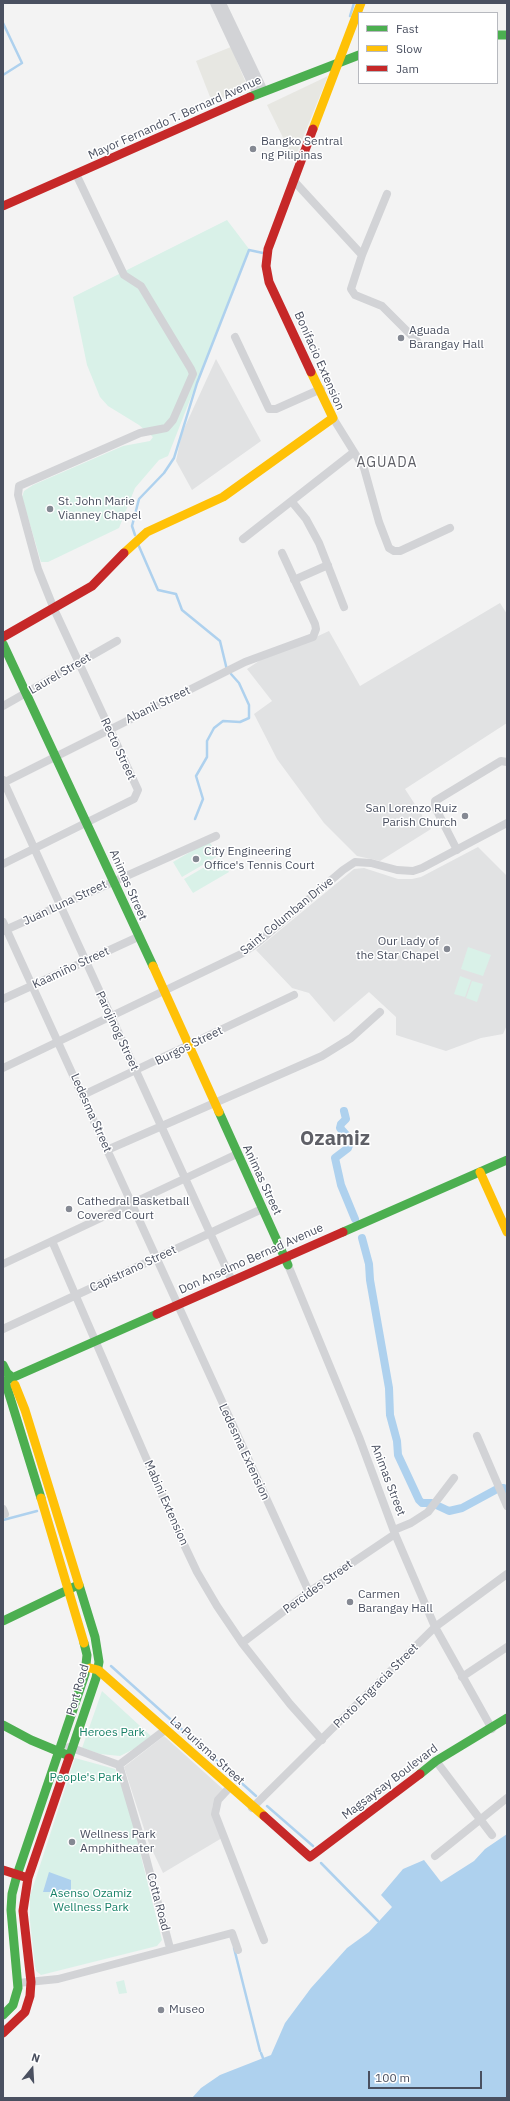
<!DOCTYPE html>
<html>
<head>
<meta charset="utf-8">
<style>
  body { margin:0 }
  #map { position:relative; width:510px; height:2101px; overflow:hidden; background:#f3f3f3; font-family:"IBM Plex Sans",sans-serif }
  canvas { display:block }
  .frame { position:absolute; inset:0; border:4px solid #4a5060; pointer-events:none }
  .legend { position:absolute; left:358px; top:12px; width:140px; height:72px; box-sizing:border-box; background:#fff; border:1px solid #b7b9bf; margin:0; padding:5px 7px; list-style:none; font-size:12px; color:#4a5060 }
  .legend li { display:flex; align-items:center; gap:8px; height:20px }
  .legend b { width:20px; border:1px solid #b7b9bf }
  .north { position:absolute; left:12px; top:2049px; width:40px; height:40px; -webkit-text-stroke:3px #fff; paint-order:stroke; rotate:18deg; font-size:11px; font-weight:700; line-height:16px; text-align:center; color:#4a5060 }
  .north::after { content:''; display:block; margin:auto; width:14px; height:18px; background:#4a5060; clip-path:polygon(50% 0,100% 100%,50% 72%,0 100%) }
  .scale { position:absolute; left:368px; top:2071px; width:114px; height:18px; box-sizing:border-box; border:2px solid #4a5060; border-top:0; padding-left:5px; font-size:12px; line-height:14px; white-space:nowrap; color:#4a5060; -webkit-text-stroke:3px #fff; paint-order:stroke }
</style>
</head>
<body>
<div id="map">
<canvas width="510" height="2101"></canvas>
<div class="frame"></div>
<ul class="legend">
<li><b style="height:5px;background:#4caf50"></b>Fast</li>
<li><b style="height:5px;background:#ffc107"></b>Slow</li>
<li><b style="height:5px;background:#c62828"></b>Jam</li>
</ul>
<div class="north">N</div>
<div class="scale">100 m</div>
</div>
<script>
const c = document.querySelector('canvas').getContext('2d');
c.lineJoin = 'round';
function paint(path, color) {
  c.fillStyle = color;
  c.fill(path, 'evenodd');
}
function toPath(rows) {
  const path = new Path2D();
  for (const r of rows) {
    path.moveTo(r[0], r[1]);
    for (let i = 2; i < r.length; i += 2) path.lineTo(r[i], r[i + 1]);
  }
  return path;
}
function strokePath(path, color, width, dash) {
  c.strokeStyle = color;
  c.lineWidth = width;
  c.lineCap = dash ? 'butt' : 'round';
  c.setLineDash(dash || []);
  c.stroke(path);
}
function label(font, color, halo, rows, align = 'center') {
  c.font = font + ' "IBM Plex Sans",sans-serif';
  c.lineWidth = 3;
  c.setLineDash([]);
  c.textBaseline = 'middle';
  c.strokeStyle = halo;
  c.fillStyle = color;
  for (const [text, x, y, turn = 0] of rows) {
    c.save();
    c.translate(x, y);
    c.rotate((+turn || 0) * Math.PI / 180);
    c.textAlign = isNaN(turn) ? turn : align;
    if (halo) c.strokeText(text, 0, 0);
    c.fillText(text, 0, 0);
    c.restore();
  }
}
paint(toPath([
  [231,47,248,88,212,102,196,61],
  [328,76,294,160,267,105]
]), '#e7e7e2');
paint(toPath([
  [216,359,261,441,192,490,176,461,182,433],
  [500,603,507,614,507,723,405,789,431,829,380,861,357,856,324,823,277,759,254,714,272,701,247,669,271,653,303,643,329,631,360,686],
  [478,847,507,876,507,1025,503,1034,481,1038,446,1051,396,1035,396,1017,369,992,334,1022,309,993,292,988,256,950,354,869,364,868,398,879,412,879,421,877],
  [164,1736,224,1790,213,1805,212,1812,222,1838,163,1873,148,1841,124,1767]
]), '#e1e2e3');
paint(toPath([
  [227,220,249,249,168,456,159,460,135,488,119,528,48,562,41,562,22,497,24,491,33,485,123,446,150,441,153,437,139,425,108,406,100,397,87,365,73,297],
  [209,841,218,856,182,877,173,862],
  [220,858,229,872,193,893,184,879],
  [468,947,491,955,483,976,461,969],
  [460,976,471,980,465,997,454,994],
  [472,981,483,984,477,1002,466,998],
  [102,1691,151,1736,134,1749,120,1756,100,1754,82,1748],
  [75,1758,115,1769,127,1801,162,1940,157,1946,41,1975,36,1971,35,1966,30,1921,30,1896],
  [124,1980,127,1993,119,1994,116,1982]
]), '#d9f1e8');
paint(toPath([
  [507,1834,507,2098,192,2098,201,2088,220,2075,271,2055,285,2023,311,1988,347,1948,369,1932,392,1907,381,1895,403,1869,424,1860,441,1882,474,1861,485,1849],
  [49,1872,71,1880,71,1892,43,1892]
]), '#aed1ee');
strokePath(toPath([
  [350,16,354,3],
  [3,23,22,63,3,75],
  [135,535,132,526,139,499,164,473,174,458,197,383,249,250,263,253],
  [138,544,158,590,176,594,182,610,220,641,227,670],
  [195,819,203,799,196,776,207,757,207,741,214,728,223,721,240,722,249,718,249,705,239,683,231,674],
  [3,1520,37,1511],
  [111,1666,256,1796],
  [267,1806,313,1846],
  [321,1863,378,1921],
  [234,1948,260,2051],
  [261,2053,263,2058]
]), '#aed1ee', 2.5);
strokePath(toPath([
  [344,1111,346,1119,341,1124,340,1128,349,1138,350,1143,348,1148,335,1158,341,1185,355,1219],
  [362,1238,369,1264,370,1280,389,1388,390,1415,397,1441,398,1455,419,1500,422,1503,432,1503,449,1511,462,1508,499,1488,504,1488,507,1492]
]), '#aed1ee', 8);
strokePath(toPath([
  [214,3,257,95],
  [222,3,264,91],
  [293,180,362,255],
  [387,194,362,255,351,289,355,295,382,306,417,341],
  [235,337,269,409,276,409,321,389],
  [333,418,364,468,379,522,389,548,394,551,400,551,450,528],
  [292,502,306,519,319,543,344,607],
  [243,539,354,452],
  [294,580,328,565],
  [3,706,117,641],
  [3,780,232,1281],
  [3,783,245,662,313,637,316,629,315,624,282,553],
  [457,850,435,807,435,801,501,761,507,762],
  [3,864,134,799,138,790,54,609,38,569,18,495,19,486,140,433,166,428,173,420,193,374,191,369,141,286,124,275,76,174],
  [3,922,309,1592],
  [3,931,216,836],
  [3,999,138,937],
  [3,1068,241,954,256,944,343,870,355,862,371,863,397,870,413,871,422,868,507,823],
  [83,1095,294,995],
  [107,1150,322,1056,351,1038,380,1012],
  [52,1241,179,1534,197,1572,217,1606,242,1643,290,1704,322,1740],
  [3,1264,237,1154],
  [288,1265,359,1437,395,1534,435,1627,492,1729],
  [3,1329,262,1209],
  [477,1436,507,1506],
  [3,1509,5,1514],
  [394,1530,411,1523,428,1512,454,1478],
  [242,1643,309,1592,395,1534],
  [462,1677,507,1647],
  [69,1747,119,1765],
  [436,1761,492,1835],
  [119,1765,142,1843,170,1948],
  [119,1765,165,1730],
  [230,1787,218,1800,215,1814,264,1940],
  [252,1808,435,1627,507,1574],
  [435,1856,507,1798],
  [18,1983,58,1979,232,1933,238,1950]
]), '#d2d3d6', 8);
strokePath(toPath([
  [497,35,507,35],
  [250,97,359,55],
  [3,644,153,966],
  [219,1112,288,1265],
  [343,1232,507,1160],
  [3,1365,7,1373,13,1378],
  [41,1498,5,1381,157,1314],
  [3,1621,78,1585],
  [3,1725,31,1740,67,1755],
  [69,1758,96,1678,99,1662,95,1637,79,1585],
  [420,1774,436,1761,507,1718],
  [17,1875,85,1674,87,1655,84,1643],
  [3,2015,13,2005,18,1988,11,1910,12,1894,17,1875]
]), '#4caf50', 9);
strokePath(toPath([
  [313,129,361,3],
  [124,553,147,532,223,497,333,418,311,372],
  [153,966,219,1112],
  [480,1172,507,1232],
  [15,1385,25,1410,79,1585],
  [41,1498,84,1643],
  [90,1668,98,1670,264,1816]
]), '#ffc107', 9);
strokePath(toPath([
  [3,206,250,97],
  [311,372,269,282,266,266,268,249,313,129],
  [3,637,92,586,124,553],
  [157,1314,343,1232],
  [264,1816,310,1857,420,1774],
  [3,1870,28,1878,69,1758],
  [3,2033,25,2012,30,1996,31,1982,23,1911,28,1878]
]), '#c62828', 9);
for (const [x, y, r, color] of [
  [253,149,4,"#858993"],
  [401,338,4,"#858993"],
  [50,509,4,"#858993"],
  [465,816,4,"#858993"],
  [196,859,4,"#858993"],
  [447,949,4,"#858993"],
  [69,1209,4,"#858993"],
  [350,1602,4,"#858993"],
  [72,1842,4,"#858993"],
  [161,2010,4,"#858993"]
]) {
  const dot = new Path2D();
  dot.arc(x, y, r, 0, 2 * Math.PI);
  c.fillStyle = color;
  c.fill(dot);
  strokePath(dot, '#fff', 1.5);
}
label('12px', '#4a5060', '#fff', [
  ["Mayor Fernando T. Bernard Avenue",175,118,-24],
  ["Bonifacio Extension",319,361,66],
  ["Laurel Street",60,674,-30],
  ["Abanil Street",158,705,-26],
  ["Recto Street",118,749,65],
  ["Animas Street",128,885,66],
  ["Juan Luna Street",65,903,-25],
  ["Saint Columban Drive",287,916,-39],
  ["Kaamiño Street",71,968,-25],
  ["Parojinog Street",117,1031,65],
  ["Burgos Street",189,1046,-26],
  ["Ledesma Street",91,1113,66],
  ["Animas Street",262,1180,65],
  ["Don Anselmo Bernad Avenue",251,1259,-24],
  ["Capistrano Street",133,1269,-25],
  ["Ledesma Extension",244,1452,65],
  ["Animas Street",388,1480,69],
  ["Mabini Extension",166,1503,66],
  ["Percides Street",318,1587,-36],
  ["Proto Engracia Street",376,1686,-45],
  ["Port Road",78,1690,-74],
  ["La Purisma Street",207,1751,42],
  ["Magsaysay Boulevard",390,1782,-37],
  ["Cotta Road",158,1902,75]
]);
label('12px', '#4a5060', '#fff', [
  ["Bangko Sentral",261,142],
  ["ng Pilipinas",261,156],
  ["Aguada",409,331],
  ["Barangay Hall",409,345],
  ["St. John Marie",58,502],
  ["Vianney Chapel",58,516],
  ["San Lorenzo Ruiz",457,809,"right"],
  ["Parish Church",457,823,"right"],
  ["City Engineering",204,852],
  ["Office's Tennis Court",204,866],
  ["Our Lady of",439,942,"right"],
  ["the Star Chapel",439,956,"right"],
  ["Cathedral Basketball",77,1202],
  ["Covered Court",77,1216],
  ["Carmen",358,1595],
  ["Barangay Hall",358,1609],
  ["Wellness Park",80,1835],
  ["Amphitheater",80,1849],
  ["Museo",169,2010]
], 'left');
label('12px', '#198268', '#fff', [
  ["Heroes Park",112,1733],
  ["People's Park",86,1778],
  ["Asenso Ozamiz",91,1894],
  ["Wellness Park",91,1908]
]);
c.letterSpacing = '1px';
label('14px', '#5f6067', '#fff', [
  ["AGUADA",387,463]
]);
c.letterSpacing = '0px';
label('bold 20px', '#5f6067', '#fff', [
  ["Ozamiz",335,1139]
]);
</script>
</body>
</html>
